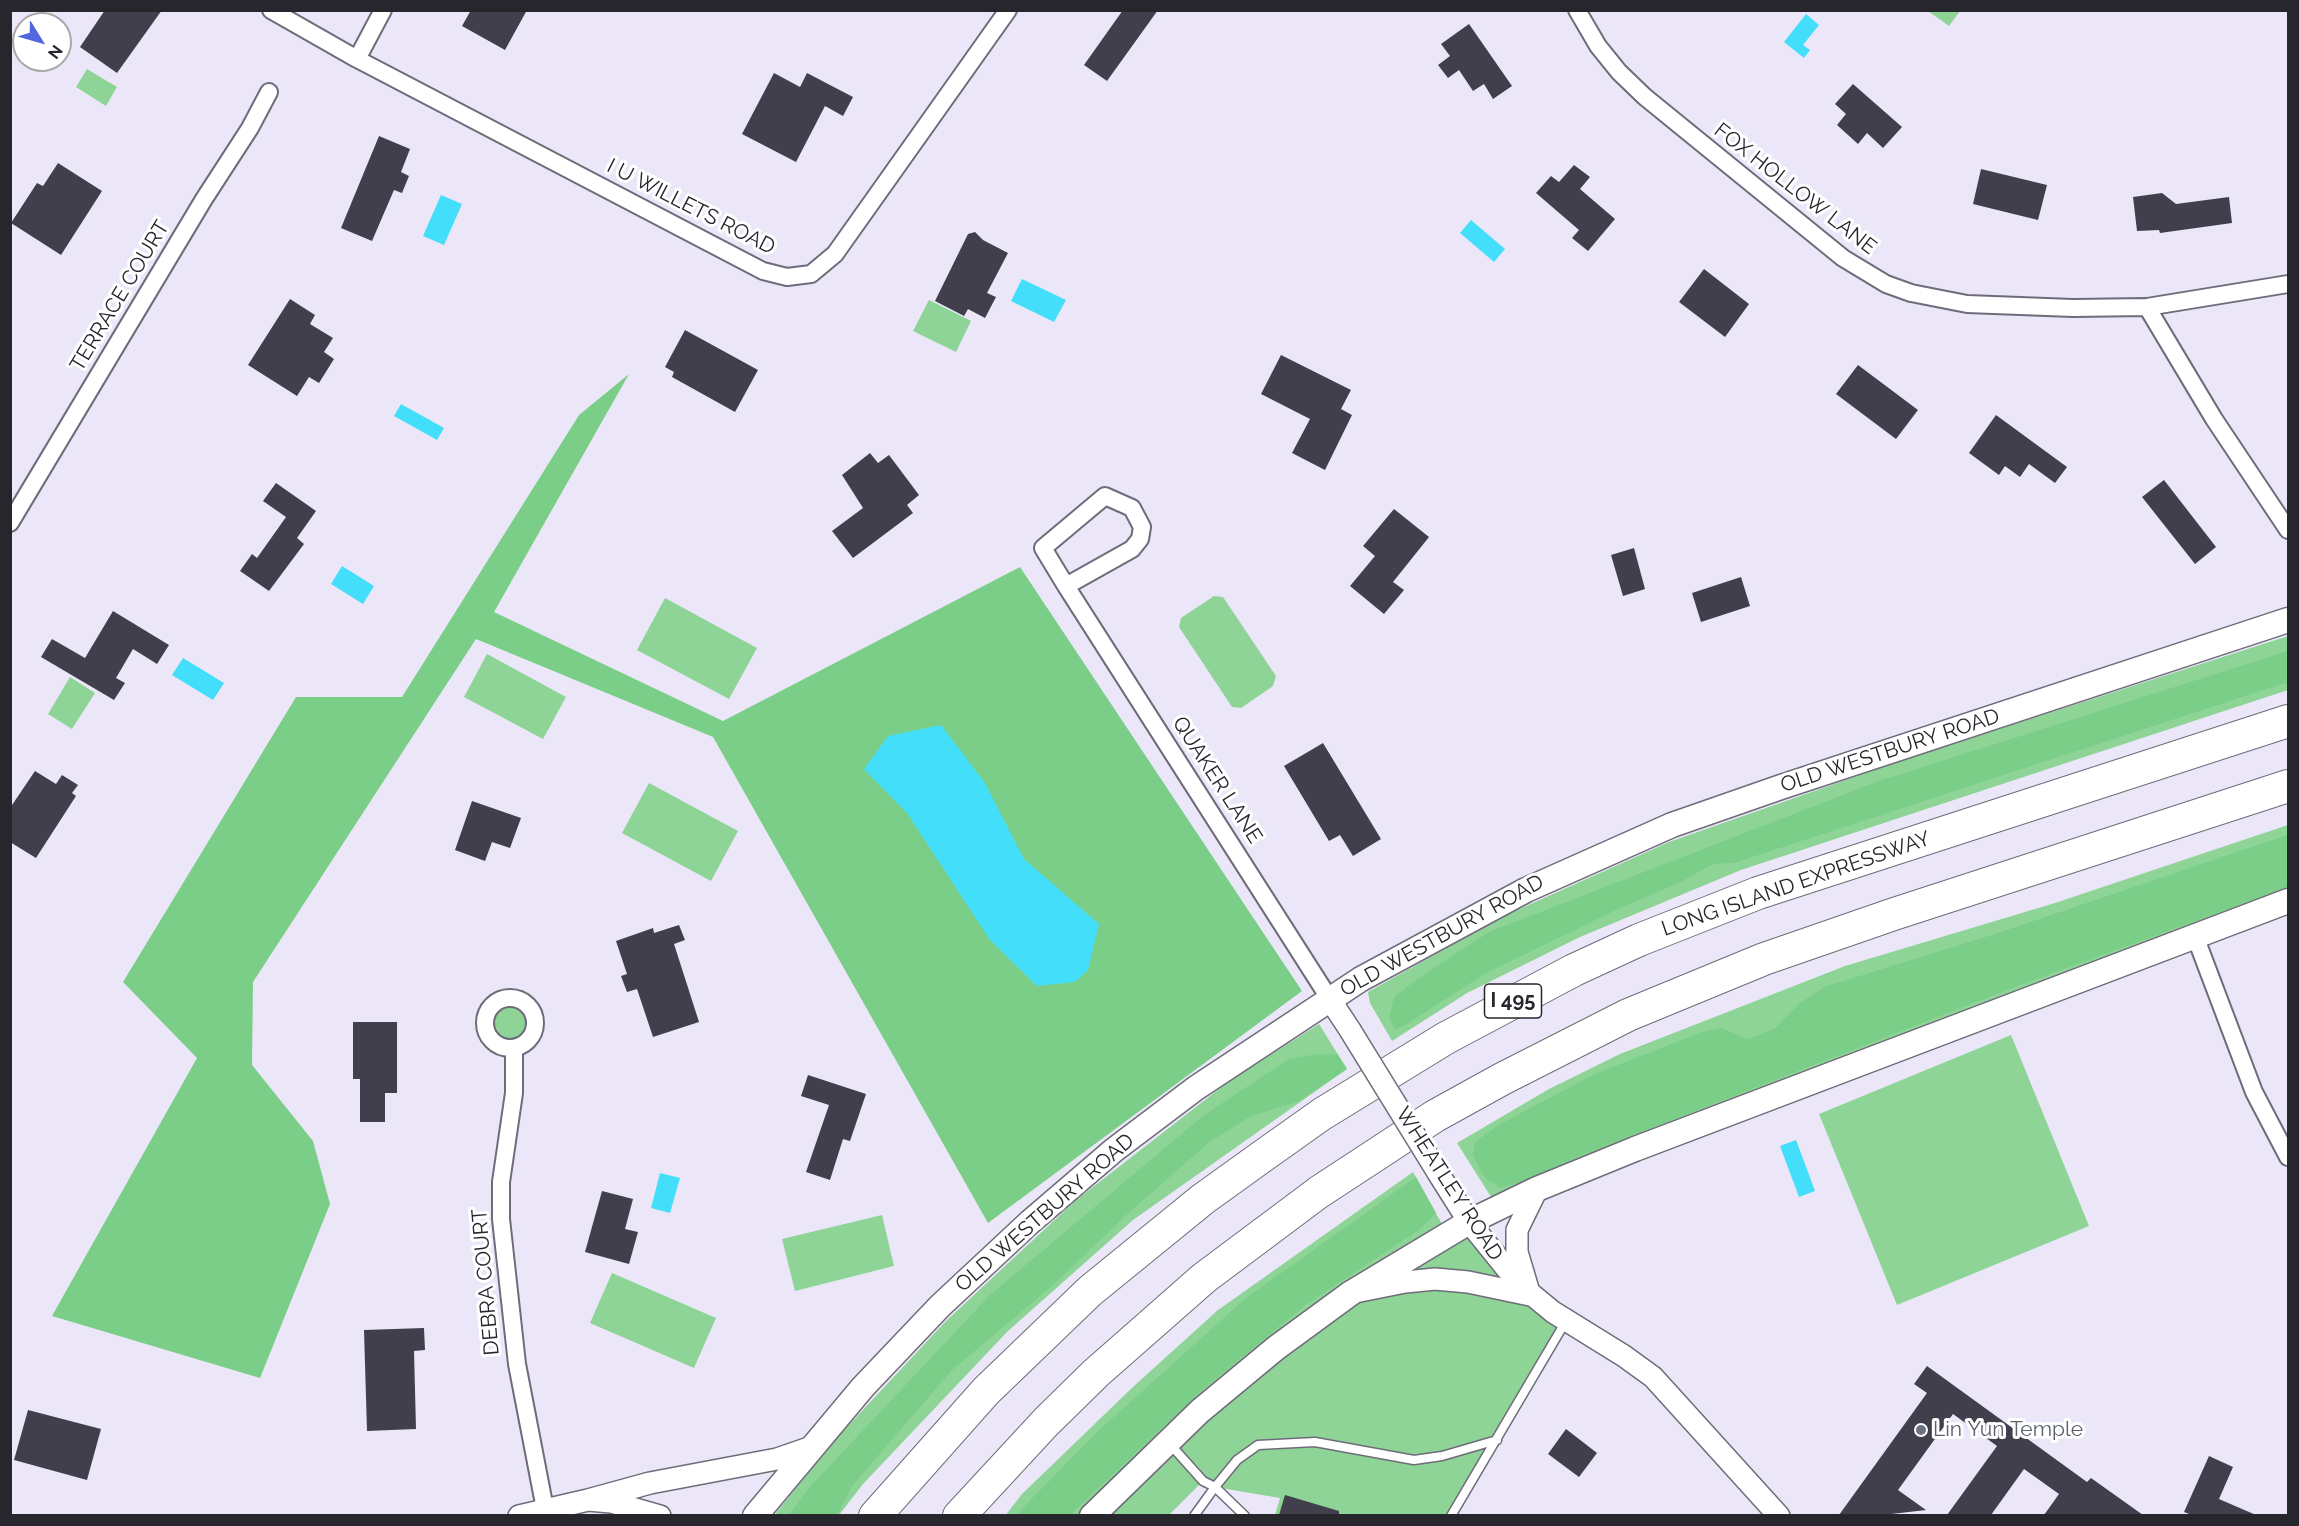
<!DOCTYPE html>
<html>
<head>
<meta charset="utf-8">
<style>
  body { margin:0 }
  #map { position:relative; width:2299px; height:1526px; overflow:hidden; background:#ebe7f9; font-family:Raleway,sans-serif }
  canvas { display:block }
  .frame { position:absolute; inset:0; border:12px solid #28262d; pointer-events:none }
  .north { position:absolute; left:12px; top:12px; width:60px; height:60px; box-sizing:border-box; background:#fff; border:2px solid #a9a8ab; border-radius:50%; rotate:127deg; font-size:16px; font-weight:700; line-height:24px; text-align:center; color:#28262d }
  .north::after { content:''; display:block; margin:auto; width:21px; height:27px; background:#5267dd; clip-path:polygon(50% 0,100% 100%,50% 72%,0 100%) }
</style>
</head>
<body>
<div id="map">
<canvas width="2299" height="1526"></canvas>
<div class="frame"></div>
<div class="north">N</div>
</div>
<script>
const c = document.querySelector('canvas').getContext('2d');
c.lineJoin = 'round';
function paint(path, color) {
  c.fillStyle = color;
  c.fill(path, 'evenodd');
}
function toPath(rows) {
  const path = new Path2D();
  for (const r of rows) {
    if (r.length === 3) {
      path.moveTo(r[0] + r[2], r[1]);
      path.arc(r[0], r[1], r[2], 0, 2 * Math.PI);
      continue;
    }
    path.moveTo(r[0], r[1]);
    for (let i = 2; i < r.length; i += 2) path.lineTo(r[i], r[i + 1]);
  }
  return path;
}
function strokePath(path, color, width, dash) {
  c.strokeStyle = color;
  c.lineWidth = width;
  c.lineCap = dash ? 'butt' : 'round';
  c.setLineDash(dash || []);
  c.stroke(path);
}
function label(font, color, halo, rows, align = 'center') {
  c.font = font + ' Raleway,sans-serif';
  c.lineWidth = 6;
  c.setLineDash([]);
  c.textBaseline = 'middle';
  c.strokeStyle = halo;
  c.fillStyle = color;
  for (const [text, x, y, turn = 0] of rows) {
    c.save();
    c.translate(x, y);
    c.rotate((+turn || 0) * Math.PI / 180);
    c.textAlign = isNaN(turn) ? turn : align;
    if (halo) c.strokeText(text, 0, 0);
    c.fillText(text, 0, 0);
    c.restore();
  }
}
paint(toPath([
  [1928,11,1960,11,1949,26],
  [87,69,117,87,106,106,76,87],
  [929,300,971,321,956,352,913,331],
  [1214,596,1223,597,1276,676,1273,686,1241,708,1232,707,1179,627,1181,618],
  [665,598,757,648,729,699,637,650],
  [2288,636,2288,690,1741,870,1580,937,1467,993,1392,1041,1370,1003,1368,992,1504,916,1669,842,1903,760],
  [487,654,566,697,543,739,464,697],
  [70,677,95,693,72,729,48,714],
  [649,783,738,831,711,881,622,833],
  [2288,825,2288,891,1493,1200,1457,1143,1549,1089,1620,1054,1845,966,2055,903],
  [510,1023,17],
  [1319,1024,1347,1069,1133,1220,1008,1331,863,1484,839,1515,779,1516,776,1513,833,1442,946,1321,1075,1201,1228,1082],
  [2011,1035,2089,1226,1897,1305,1819,1114],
  [1413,1172,1442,1224,1328,1295,1189,1408,1079,1515,1005,1516,1022,1494,1134,1386,1218,1310],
  [882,1215,894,1266,795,1291,782,1239],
  [1469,1222,1566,1321,1451,1515,1275,1515,1280,1498,1215,1487,1203,1481,1169,1515,1092,1516,1200,1411],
  [612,1273,716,1318,694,1368,590,1323]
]), '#8dd496');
paint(toPath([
  [629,374,494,612,723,721,1020,567,1302,991,988,1223,713,737,476,639,253,982,252,1065,313,1141,330,1204,260,1378,52,1316,197,1058,123,982,296,697,402,697,579,415],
  [2288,651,2288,682,1734,863,1713,864,1679,883,1618,909,1486,973,1407,1024,1395,1029,1389,1018,1394,997,1420,977,1489,932,1879,781],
  [2288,835,2288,887,2023,984,1586,1153,1524,1181,1500,1188,1485,1178,1473,1155,1475,1142,1500,1124,1595,1074,1702,1032,1722,1028,1747,1039,1774,1029,1799,1004,1824,987,1992,935],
  [1318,1054,1338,1055,1347,1069,1297,1102,1251,1116,1208,1143,1124,1217,1053,1285,951,1371,852,1486,837,1515,789,1515,808,1489,990,1295,1203,1116,1289,1059],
  [1416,1177,1436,1213,1419,1230,1308,1303,1203,1389,1070,1515,1016,1515,1096,1433,1246,1298]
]), '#7bce87');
paint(toPath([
  [1806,14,1819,25,1803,45,1810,50,1804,58,1784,42],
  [441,195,462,204,444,245,423,236],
  [1471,220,1505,249,1494,262,1460,233],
  [1022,279,1066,300,1054,322,1011,301],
  [401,404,444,428,437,440,394,416],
  [342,566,374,586,363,604,331,584],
  [183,658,224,683,213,700,172,675],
  [941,725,985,783,1024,859,1099,924,1088,970,1075,982,1037,986,990,940,907,813,864,769,888,736],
  [1796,1140,1815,1191,1799,1197,1780,1146],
  [660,1173,680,1178,670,1213,651,1208]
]), '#43def9');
paint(toPath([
  [105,10,162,10,117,73,80,47],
  [471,10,527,10,505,50,462,26],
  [1123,10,1158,10,1107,81,1084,65],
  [1469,24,1512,86,1493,99,1484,84,1473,91,1459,70,1448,78,1438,65,1450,56,1441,44],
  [774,73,800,87,807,73,853,97,843,116,825,106,796,162,742,134],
  [1853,84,1902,127,1883,148,1867,133,1858,144,1837,125,1846,114,1835,104],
  [379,136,410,149,401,172,409,176,402,193,394,190,372,241,341,228],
  [58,163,102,191,61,255,11,223,37,183,43,186],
  [1574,165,1590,177,1580,189,1615,219,1588,251,1572,238,1579,230,1536,193,1551,176,1559,182],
  [1981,169,2047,185,2038,220,1973,204],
  [2162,193,2176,204,2229,197,2232,223,2160,233,2159,230,2137,231,2133,197],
  [975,232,983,240,1008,253,987,293,996,297,985,318,968,309,964,316,935,301,968,234],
  [1704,269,1749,304,1725,337,1679,302],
  [290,299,315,315,310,324,333,338,324,352,334,359,319,383,309,377,297,396,248,365],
  [685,330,758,370,735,412,672,377,674,372,665,367],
  [1281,355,1351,390,1341,409,1352,415,1325,470,1292,453,1310,419,1261,394],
  [1858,365,1918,410,1896,439,1836,394],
  [1996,415,2067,467,2055,483,2029,464,2020,477,2005,466,1999,475,1969,453],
  [870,453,878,463,889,455,919,495,907,505,913,513,853,558,832,531,863,508,842,475],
  [2164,480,2216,547,2195,564,2142,497],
  [276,483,316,511,297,538,304,544,269,591,240,571,252,554,257,558,286,517,263,501],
  [1394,509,1429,537,1393,582,1404,590,1384,614,1350,586,1375,556,1363,546],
  [1634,548,1645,589,1623,596,1611,555],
  [1741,577,1750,606,1701,622,1692,593],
  [113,611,169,645,157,664,133,649,116,678,125,683,114,700,41,657,52,639,85,658],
  [1323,743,1381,839,1353,856,1340,835,1329,841,1284,766],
  [35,771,56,784,62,775,78,785,72,793,76,796,36,858,10,842,10,808],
  [472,801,521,818,510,848,492,842,485,861,455,850],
  [679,925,685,940,674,944,699,1022,653,1037,637,989,627,992,621,976,627,974,616,941,653,928,654,933],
  [353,1022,397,1022,397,1093,385,1093,385,1122,360,1122,360,1079,353,1079],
  [808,1075,866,1094,850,1141,843,1139,830,1180,806,1172,829,1105,801,1096],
  [602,1191,633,1199,625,1229,638,1232,629,1264,585,1252],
  [424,1328,425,1350,414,1351,416,1429,367,1431,364,1330],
  [1927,1366,2087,1482,2091,1478,2143,1515,2044,1515,2059,1494,2024,1469,1991,1515,1947,1515,1997,1446,1953,1414,1898,1490,1926,1510,1883,1515,1839,1515,1927,1393,1914,1384],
  [28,1410,101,1429,87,1480,14,1460],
  [1566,1429,1597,1453,1579,1477,1548,1454],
  [2209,1456,2233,1467,2219,1499,2256,1515,2192,1515,2184,1512],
  [1285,1495,1339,1511,1339,1515,1279,1515]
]), '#423f4c');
const service = toPath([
  [1169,1443,1203,1481,1215,1487,1237,1460,1258,1445,1315,1442,1414,1460,1442,1456,1497,1440],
  [1194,1516,1215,1487,1245,1516],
  [1451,1516,1566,1321]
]);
const minor = toPath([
  [271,10,357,59,763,271,787,277,811,274,835,254,1008,10],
  [1577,10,1598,46,1619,72,1645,97,1843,258,1886,284,1911,293,1967,304,2073,308,2147,307,2288,284],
  [357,59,383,10],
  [2147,307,2214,419,2288,530],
  [10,523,204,199,250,128,269,92],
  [1066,586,1132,549,1140,539,1142,527,1132,508,1105,496,1043,548,1066,586,1329,998],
  [2195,936,2254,1092,2288,1157],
  [510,1023,25],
  [514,1049,514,1093,501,1182,501,1219,517,1364,545,1509]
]);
const tertiary = toPath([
  [1329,998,1350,1030],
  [1440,1176,1469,1222,1519,1284,1553,1312,1624,1356,1653,1377,1779,1516],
  [1528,1289,1517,1252,1517,1230,1537,1189],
  [1360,1291,1405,1282,1435,1279,1468,1282,1530,1295],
  [588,1500,650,1483,777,1459,809,1448],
  [519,1516,588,1500,611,1502,660,1516]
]);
const secondary = toPath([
  [755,1516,863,1387,940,1306,1030,1222,1114,1150,1196,1088,1361,979,1526,890,1672,825,1781,787,2288,620],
  [1092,1516,1200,1411,1276,1348,1351,1293,1469,1222,1537,1189,1635,1149,2288,901]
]);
const motorway = toPath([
  [875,1516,986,1391,1090,1291,1203,1199,1260,1158,1322,1114,1446,1038,1574,970,1639,940,1758,893,2288,721],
  [959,1516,1046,1422,1096,1373,1204,1278,1319,1192,1435,1116,1502,1079,1628,1015,1764,959,1894,914,2288,786]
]);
strokePath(service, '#6f6b7a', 11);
strokePath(minor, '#6f6b7a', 20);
strokePath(tertiary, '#6f6b7a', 24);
strokePath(secondary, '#6f6b7a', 27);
strokePath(motorway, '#6f6b7a', 34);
strokePath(service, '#fff', 8);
strokePath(minor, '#fff', 16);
strokePath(tertiary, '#fff', 21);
strokePath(secondary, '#fff', 24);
strokePath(motorway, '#fff', 32);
const tertiaryBridge = toPath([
  [1350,1030,1440,1176]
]);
strokePath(tertiaryBridge, '#6f6b7a', 24, []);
strokePath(tertiaryBridge, '#fff', 21);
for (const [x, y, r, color] of [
  [1921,1430,6,"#6b7280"]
]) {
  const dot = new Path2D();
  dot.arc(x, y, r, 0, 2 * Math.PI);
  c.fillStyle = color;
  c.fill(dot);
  strokePath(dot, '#fff', 2);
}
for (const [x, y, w] of [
  [1513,1001,57]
]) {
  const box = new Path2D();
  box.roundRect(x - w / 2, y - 17, w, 34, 4.5);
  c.fillStyle = '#fff';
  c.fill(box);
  strokePath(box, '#28262d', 1.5);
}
label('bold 20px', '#28262d', null, [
  ["I 495",1513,1001]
]);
label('21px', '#28262d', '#fff', [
  ["FOX HOLLOW LANE",1795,189,38],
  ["I U WILLETS ROAD",691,207,27],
  ["TERRACE COURT",120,296,-59],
  ["OLD WESTBURY ROAD",1890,751,-18],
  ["QUAKER LANE",1217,780,57],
  ["LONG ISLAND EXPRESSWAY",1796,884,-19],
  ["OLD WESTBURY ROAD",1442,936,-29],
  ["WHEATLEY ROAD",1449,1184,57],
  ["OLD WESTBURY ROAD",1045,1213,-41],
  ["DEBRA COURT",486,1282,-95]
]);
label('21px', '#5b616d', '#fff', [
  ["Lin Yun Temple",1933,1430]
], 'left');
</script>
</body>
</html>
